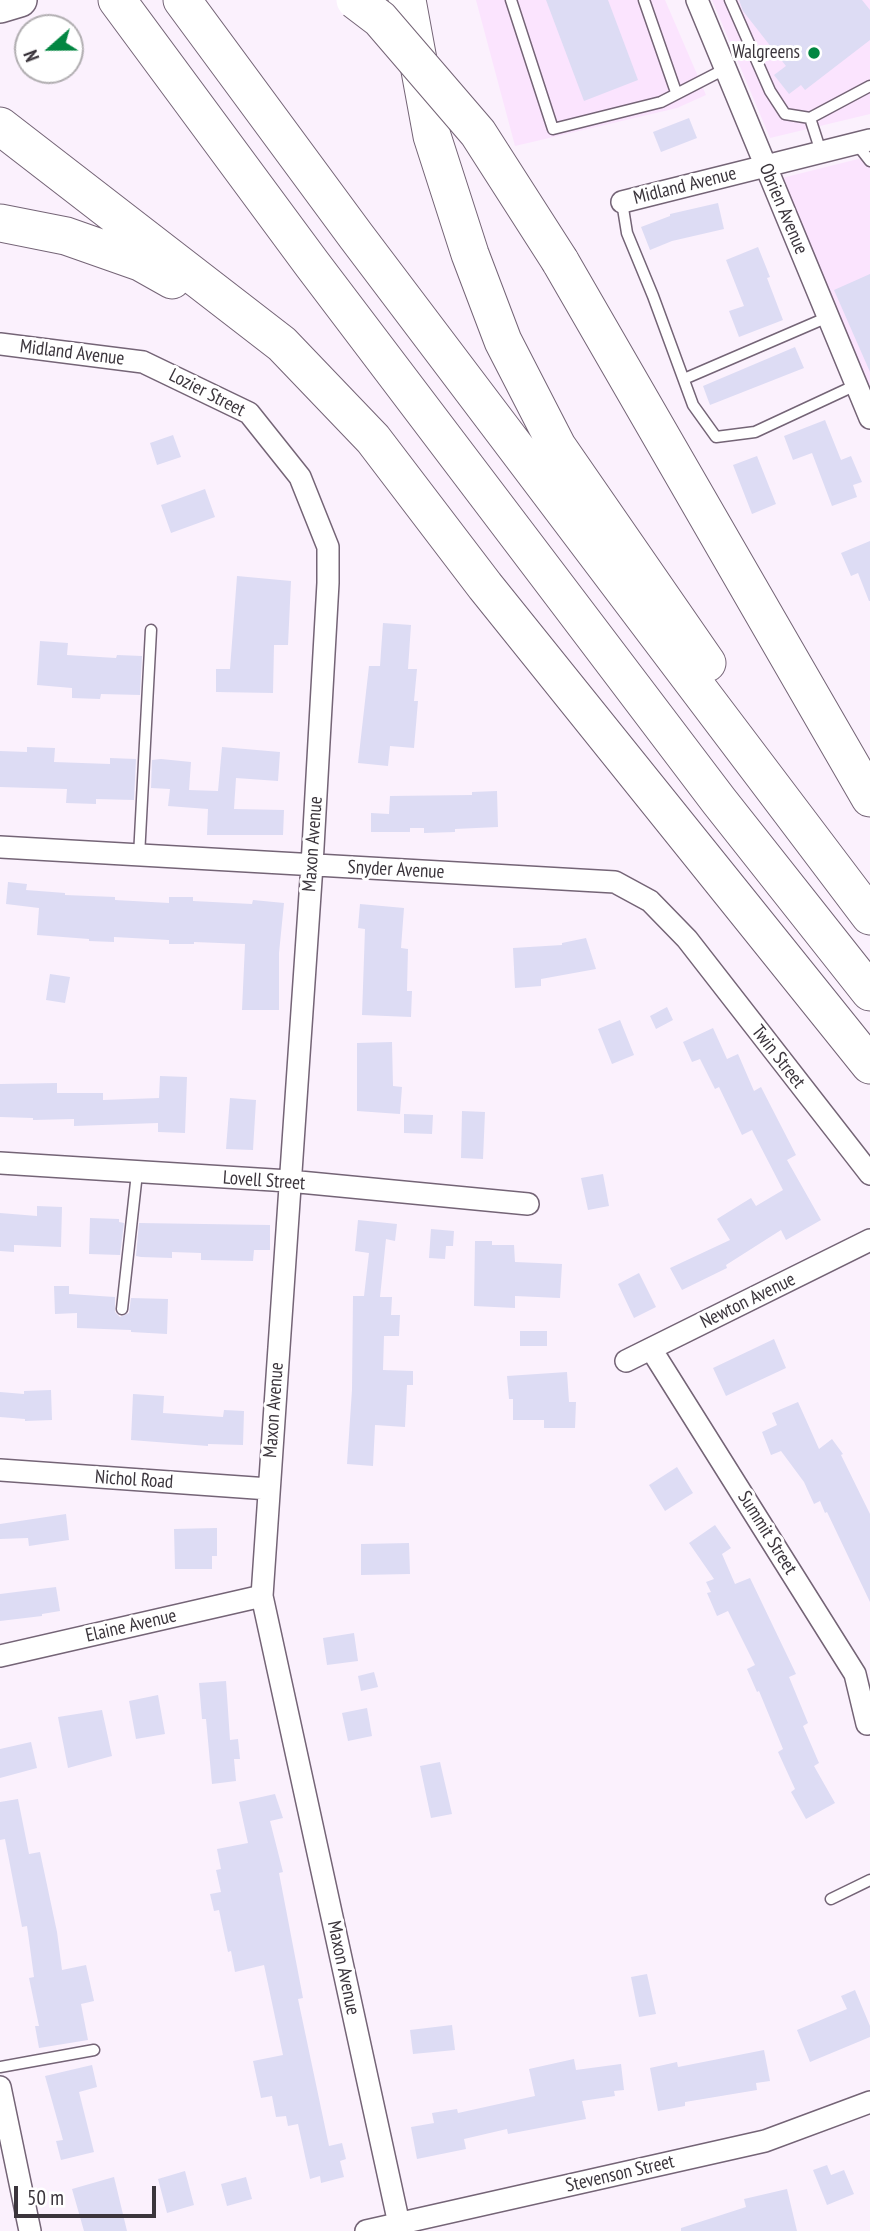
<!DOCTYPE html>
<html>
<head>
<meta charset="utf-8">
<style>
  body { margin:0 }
  #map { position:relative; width:870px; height:2231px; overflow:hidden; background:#fbf1fd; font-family:"PT Sans Narrow",sans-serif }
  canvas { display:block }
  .north { position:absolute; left:14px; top:14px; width:70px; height:70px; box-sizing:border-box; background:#fff; border:2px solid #b1aeb1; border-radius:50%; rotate:249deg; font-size:19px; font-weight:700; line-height:28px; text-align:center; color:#3b353c }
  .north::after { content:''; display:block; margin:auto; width:24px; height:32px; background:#028641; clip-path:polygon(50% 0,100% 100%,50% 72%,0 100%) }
  .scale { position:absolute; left:14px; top:2186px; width:142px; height:32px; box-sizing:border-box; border:4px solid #3b353c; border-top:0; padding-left:9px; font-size:21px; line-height:24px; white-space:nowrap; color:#3b353c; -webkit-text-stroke:5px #fff; paint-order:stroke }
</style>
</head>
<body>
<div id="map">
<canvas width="870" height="2231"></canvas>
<div class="north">N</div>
<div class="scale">50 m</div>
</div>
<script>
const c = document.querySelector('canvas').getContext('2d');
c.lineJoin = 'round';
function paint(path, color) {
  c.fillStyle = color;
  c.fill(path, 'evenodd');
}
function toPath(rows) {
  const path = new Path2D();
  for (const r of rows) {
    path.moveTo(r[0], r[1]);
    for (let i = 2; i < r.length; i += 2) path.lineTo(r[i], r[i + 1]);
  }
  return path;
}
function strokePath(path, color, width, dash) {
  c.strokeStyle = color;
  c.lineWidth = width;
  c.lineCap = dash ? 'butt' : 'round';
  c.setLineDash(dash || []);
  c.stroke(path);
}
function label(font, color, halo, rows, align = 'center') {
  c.font = font + ' "PT Sans Narrow",sans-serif';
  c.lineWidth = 6;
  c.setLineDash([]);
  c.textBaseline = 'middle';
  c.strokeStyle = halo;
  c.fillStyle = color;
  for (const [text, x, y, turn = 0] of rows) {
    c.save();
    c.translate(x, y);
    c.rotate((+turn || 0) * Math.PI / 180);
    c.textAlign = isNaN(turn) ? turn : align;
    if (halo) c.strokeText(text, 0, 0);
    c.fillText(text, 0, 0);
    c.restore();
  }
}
paint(toPath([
  [476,0,665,0,706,95,677,108,515,146],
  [712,0,870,0,870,114,770,138],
  [870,156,870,392,782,178]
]), '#fbe4fe');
paint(toPath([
  [546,0,608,0,638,80,584,101],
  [739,0,862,0,870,10,870,40,805,90,801,85,789,94,774,75,786,66,743,11],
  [689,118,697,138,661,152,653,132],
  [718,203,724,229,672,241,650,250,641,227,670,216,670,214],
  [758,247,770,277,767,278,783,320,739,337,729,311,744,306,726,260],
  [870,274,870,372,834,290],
  [795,347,804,368,710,405,703,386],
  [825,420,841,460,851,456,862,482,853,485,857,497,832,506,812,453,793,460,784,436],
  [173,435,181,457,157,465,150,443],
  [757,456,776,504,752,514,733,465],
  [205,489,215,517,171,533,161,505],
  [870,541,870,601,869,601,858,573,851,576,841,553],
  [237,576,291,581,288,645,274,645,273,693,216,692,216,669,230,669],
  [383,623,411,625,408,669,417,669,414,701,418,701,414,748,390,746,388,766,358,763,369,666,380,666],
  [40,641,68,643,67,655,116,658,117,655,142,656,140,695,101,694,100,699,72,698,72,688,37,685],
  [27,747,55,748,54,762,110,764,110,758,136,759,134,800,96,799,96,804,66,803,67,789,0,787,0,751,27,752],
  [222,747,280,752,278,781,236,778,234,809,284,810,283,835,207,835,208,809,168,806,170,789,151,788,152,760,161,759,191,762,189,790,218,791],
  [497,791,498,827,455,829,455,832,424,833,424,828,410,828,410,832,371,832,371,813,389,814,390,796,472,795,472,792],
  [8,882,27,884,26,890,65,893,65,895,115,897,115,900,169,903,169,897,193,897,193,901,252,904,253,900,284,903,279,953,279,1010,242,1010,245,944,194,942,194,944,169,944,169,940,114,937,114,942,89,941,89,939,37,935,39,908,6,904],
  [360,904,404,908,401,948,408,949,407,991,412,991,411,1017,362,1015,365,929,358,928],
  [586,938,596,969,541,979,541,986,515,988,513,948,562,945,562,943],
  [50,974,70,977,65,1003,46,1000],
  [667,1007,673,1020,656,1029,650,1016],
  [620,1020,634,1055,612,1064,598,1029],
  [713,1028,727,1059,738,1054,754,1091,761,1087,796,1155,787,1160,821,1220,786,1240,781,1230,726,1265,727,1268,682,1290,670,1268,730,1240,717,1219,751,1198,756,1206,783,1190,752,1130,742,1135,719,1087,715,1089,700,1059,692,1062,683,1042],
  [392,1042,393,1086,402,1087,400,1114,357,1111,357,1043],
  [160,1076,187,1077,185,1133,158,1132,158,1123,74,1126,74,1119,33,1120,33,1118,0,1117,0,1084,57,1083,57,1093,103,1093,103,1100,159,1098],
  [230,1098,256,1100,253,1150,226,1149],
  [462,1111,485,1112,483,1159,461,1158],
  [404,1114,433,1115,432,1134,404,1133],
  [603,1174,609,1206,588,1210,581,1178],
  [37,1206,62,1207,61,1247,14,1245,14,1252,0,1251,0,1213,37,1216],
  [90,1218,119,1219,119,1222,124,1223,120,1255,89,1254],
  [358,1220,397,1224,395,1241,386,1239,380,1297,392,1297,391,1315,400,1315,399,1336,384,1336,383,1370,413,1371,413,1385,407,1385,405,1427,375,1425,373,1466,347,1464,352,1390,353,1296,364,1296,369,1253,355,1251],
  [139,1223,270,1225,270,1250,254,1250,253,1261,201,1260,201,1253,172,1252,172,1258,141,1257,136,1256],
  [431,1229,454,1231,453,1246,446,1246,445,1259,429,1258],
  [475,1241,492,1241,492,1245,514,1245,515,1262,562,1264,560,1298,515,1296,515,1308,474,1306],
  [639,1273,656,1307,634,1318,618,1284],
  [54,1286,69,1286,69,1294,115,1297,115,1312,120,1317,129,1313,131,1298,168,1299,167,1334,131,1332,131,1330,77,1328,77,1313,55,1314],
  [520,1331,547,1331,547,1346,520,1346],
  [774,1339,786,1368,726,1396,713,1368],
  [567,1372,569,1402,576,1402,575,1428,544,1428,544,1420,513,1420,513,1399,509,1399,507,1376],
  [51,1390,52,1420,25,1421,25,1419,0,1417,0,1392,24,1394,24,1391],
  [133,1394,164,1396,163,1413,223,1417,224,1410,244,1411,243,1445,208,1444,208,1446,131,1440],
  [798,1402,819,1449,832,1439,843,1454,841,1455,870,1514,870,1602,827,1512,825,1513,820,1501,814,1504,804,1482,781,1451,771,1455,762,1432,777,1425,772,1413],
  [677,1467,693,1493,665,1511,649,1485],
  [66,1514,69,1540,29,1546,28,1538,0,1539,0,1524],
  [715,1525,731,1548,722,1554,735,1584,750,1578,796,1674,789,1677,808,1723,803,1726,819,1763,814,1766,835,1803,806,1819,791,1792,795,1789,778,1752,783,1749,759,1691,757,1692,747,1669,755,1665,728,1611,717,1616,707,1593,711,1592,706,1582,714,1579,689,1543],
  [217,1528,217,1556,212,1556,212,1569,175,1569,174,1529],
  [409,1543,410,1574,361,1575,361,1544],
  [56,1587,60,1611,42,1614,42,1616,0,1621,0,1594],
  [354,1633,358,1661,327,1665,323,1638],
  [374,1672,378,1687,361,1691,358,1676],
  [226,1681,230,1740,238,1739,240,1759,234,1759,236,1781,212,1784,206,1719,202,1719,199,1683],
  [158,1695,165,1734,136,1739,129,1701],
  [367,1708,372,1736,348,1741,342,1713],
  [102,1710,112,1756,68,1768,58,1717],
  [31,1742,37,1768,0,1778,0,1749],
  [440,1762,452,1814,431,1818,420,1766],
  [275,1794,283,1818,270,1821,283,1872,279,1873,303,1998,298,1999,329,2146,342,2143,346,2159,340,2161,344,2177,321,2183,320,2176,310,2179,298,2124,288,2126,286,2116,276,2117,272,2096,261,2098,253,2061,283,2055,264,1965,235,1972,231,1951,228,1952,219,1910,214,1911,210,1894,221,1892,216,1870,221,1869,217,1849,248,1843,239,1802],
  [18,1799,29,1854,40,1852,57,1932,62,1970,86,1965,94,2001,81,2004,88,2040,39,2048,35,2026,39,2026,29,1978,34,1977,27,1926,22,1927,5,1839,0,1840,0,1802],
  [647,1974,656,2014,639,2017,631,1977],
  [855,1990,870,2026,870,2037,810,2062,797,2030,847,2009,841,1996],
  [452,2025,455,2050,413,2054,410,2030],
  [764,2050,770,2081,756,2083,757,2090,685,2102,685,2106,658,2111,650,2068,677,2062,678,2067],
  [574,2059,576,2070,621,2064,624,2090,614,2091,615,2096,582,2101,586,2119,508,2134,507,2129,464,2139,466,2149,417,2159,411,2127,434,2123,432,2113,457,2109,458,2113,535,2096,529,2069],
  [92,2065,97,2087,79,2092,94,2152,61,2160,56,2141,63,2140,45,2076],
  [827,2165,831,2175,844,2170,854,2194,827,2205,813,2170],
  [185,2171,194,2205,167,2213,158,2179],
  [114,2177,127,2231,84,2231,72,2189],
  [246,2177,252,2199,227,2206,221,2184],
  [787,2189,797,2231,681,2231,681,2228,746,2207,744,2199]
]), '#dddcf4');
const lane = toPath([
  [511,0,553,129,661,102,725,69],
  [644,0,676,92],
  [730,0,770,91,785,114,810,118,870,86],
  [810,118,821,152],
  [856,143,870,161],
  [622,202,627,233,653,296,693,405,716,437,755,432,856,385],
  [684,379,828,317],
  [139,856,151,630],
  [122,1309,137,1173],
  [831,1899,870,1880],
  [0,2067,94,2050]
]);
const street = toPath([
  [697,0,870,418],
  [622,202,870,140],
  [0,344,143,362,249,413,300,477,328,547,328,583,312,865,262,1596,399,2224],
  [0,847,615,882,650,901,687,939,870,1174],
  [0,1163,289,1181,528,1204],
  [651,1349,855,1674,867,1724],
  [626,1361,870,1240],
  [0,1470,269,1489],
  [0,1656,262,1596],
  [0,2087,30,2231],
  [366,2231,765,2141,870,2102]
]);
const primary = toPath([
  [0,6,20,0]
]);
const highway = toPath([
  [117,0,312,264,719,801,870,992],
  [182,0,356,236,870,916],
  [407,0,432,136,470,254,503,341,557,446,707,663],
  [0,126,282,344,373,439,485,586,870,1065],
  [0,223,66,236,140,262,172,280],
  [560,261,870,798]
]);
strokePath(lane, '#746476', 13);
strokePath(street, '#746476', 24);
strokePath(primary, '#746476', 36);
strokePath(highway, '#746476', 39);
strokePath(lane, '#fff', 10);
strokePath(street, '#fff', 21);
strokePath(primary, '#fff', 33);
strokePath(highway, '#fff', 37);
const highwayBridge = toPath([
  [355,0,380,19,478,133,560,261]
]);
strokePath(highwayBridge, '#746476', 39, []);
strokePath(highwayBridge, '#fff', 37);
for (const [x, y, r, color] of [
  [814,53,7,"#028641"]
]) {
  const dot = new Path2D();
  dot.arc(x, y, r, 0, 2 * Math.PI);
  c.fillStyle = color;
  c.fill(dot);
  strokePath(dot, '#fff', 2.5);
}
label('19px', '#3b353c', '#fff', [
  ["Walgreens",800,53]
], 'right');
label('19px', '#3b353c', '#fff', [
  ["Midland Avenue",685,186,-14],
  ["Obrien Avenue",783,209,67],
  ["Midland Avenue",72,353,7],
  ["Lozier Street",207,393,27],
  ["Maxon Avenue",313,844,-86],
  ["Snyder Avenue",396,870,3],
  ["Twin Street",778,1057,52],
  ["Lovell Street",264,1181,4],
  ["Newton Avenue",748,1301,-26],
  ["Maxon Avenue",274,1410,-86],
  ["Nichol Road",134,1480,4],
  ["Summit Street",767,1533,58],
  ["Elaine Avenue",131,1626,-13],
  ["Maxon Avenue",343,1968,78],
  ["Stevenson Street",620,2174,-13]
]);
</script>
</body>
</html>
